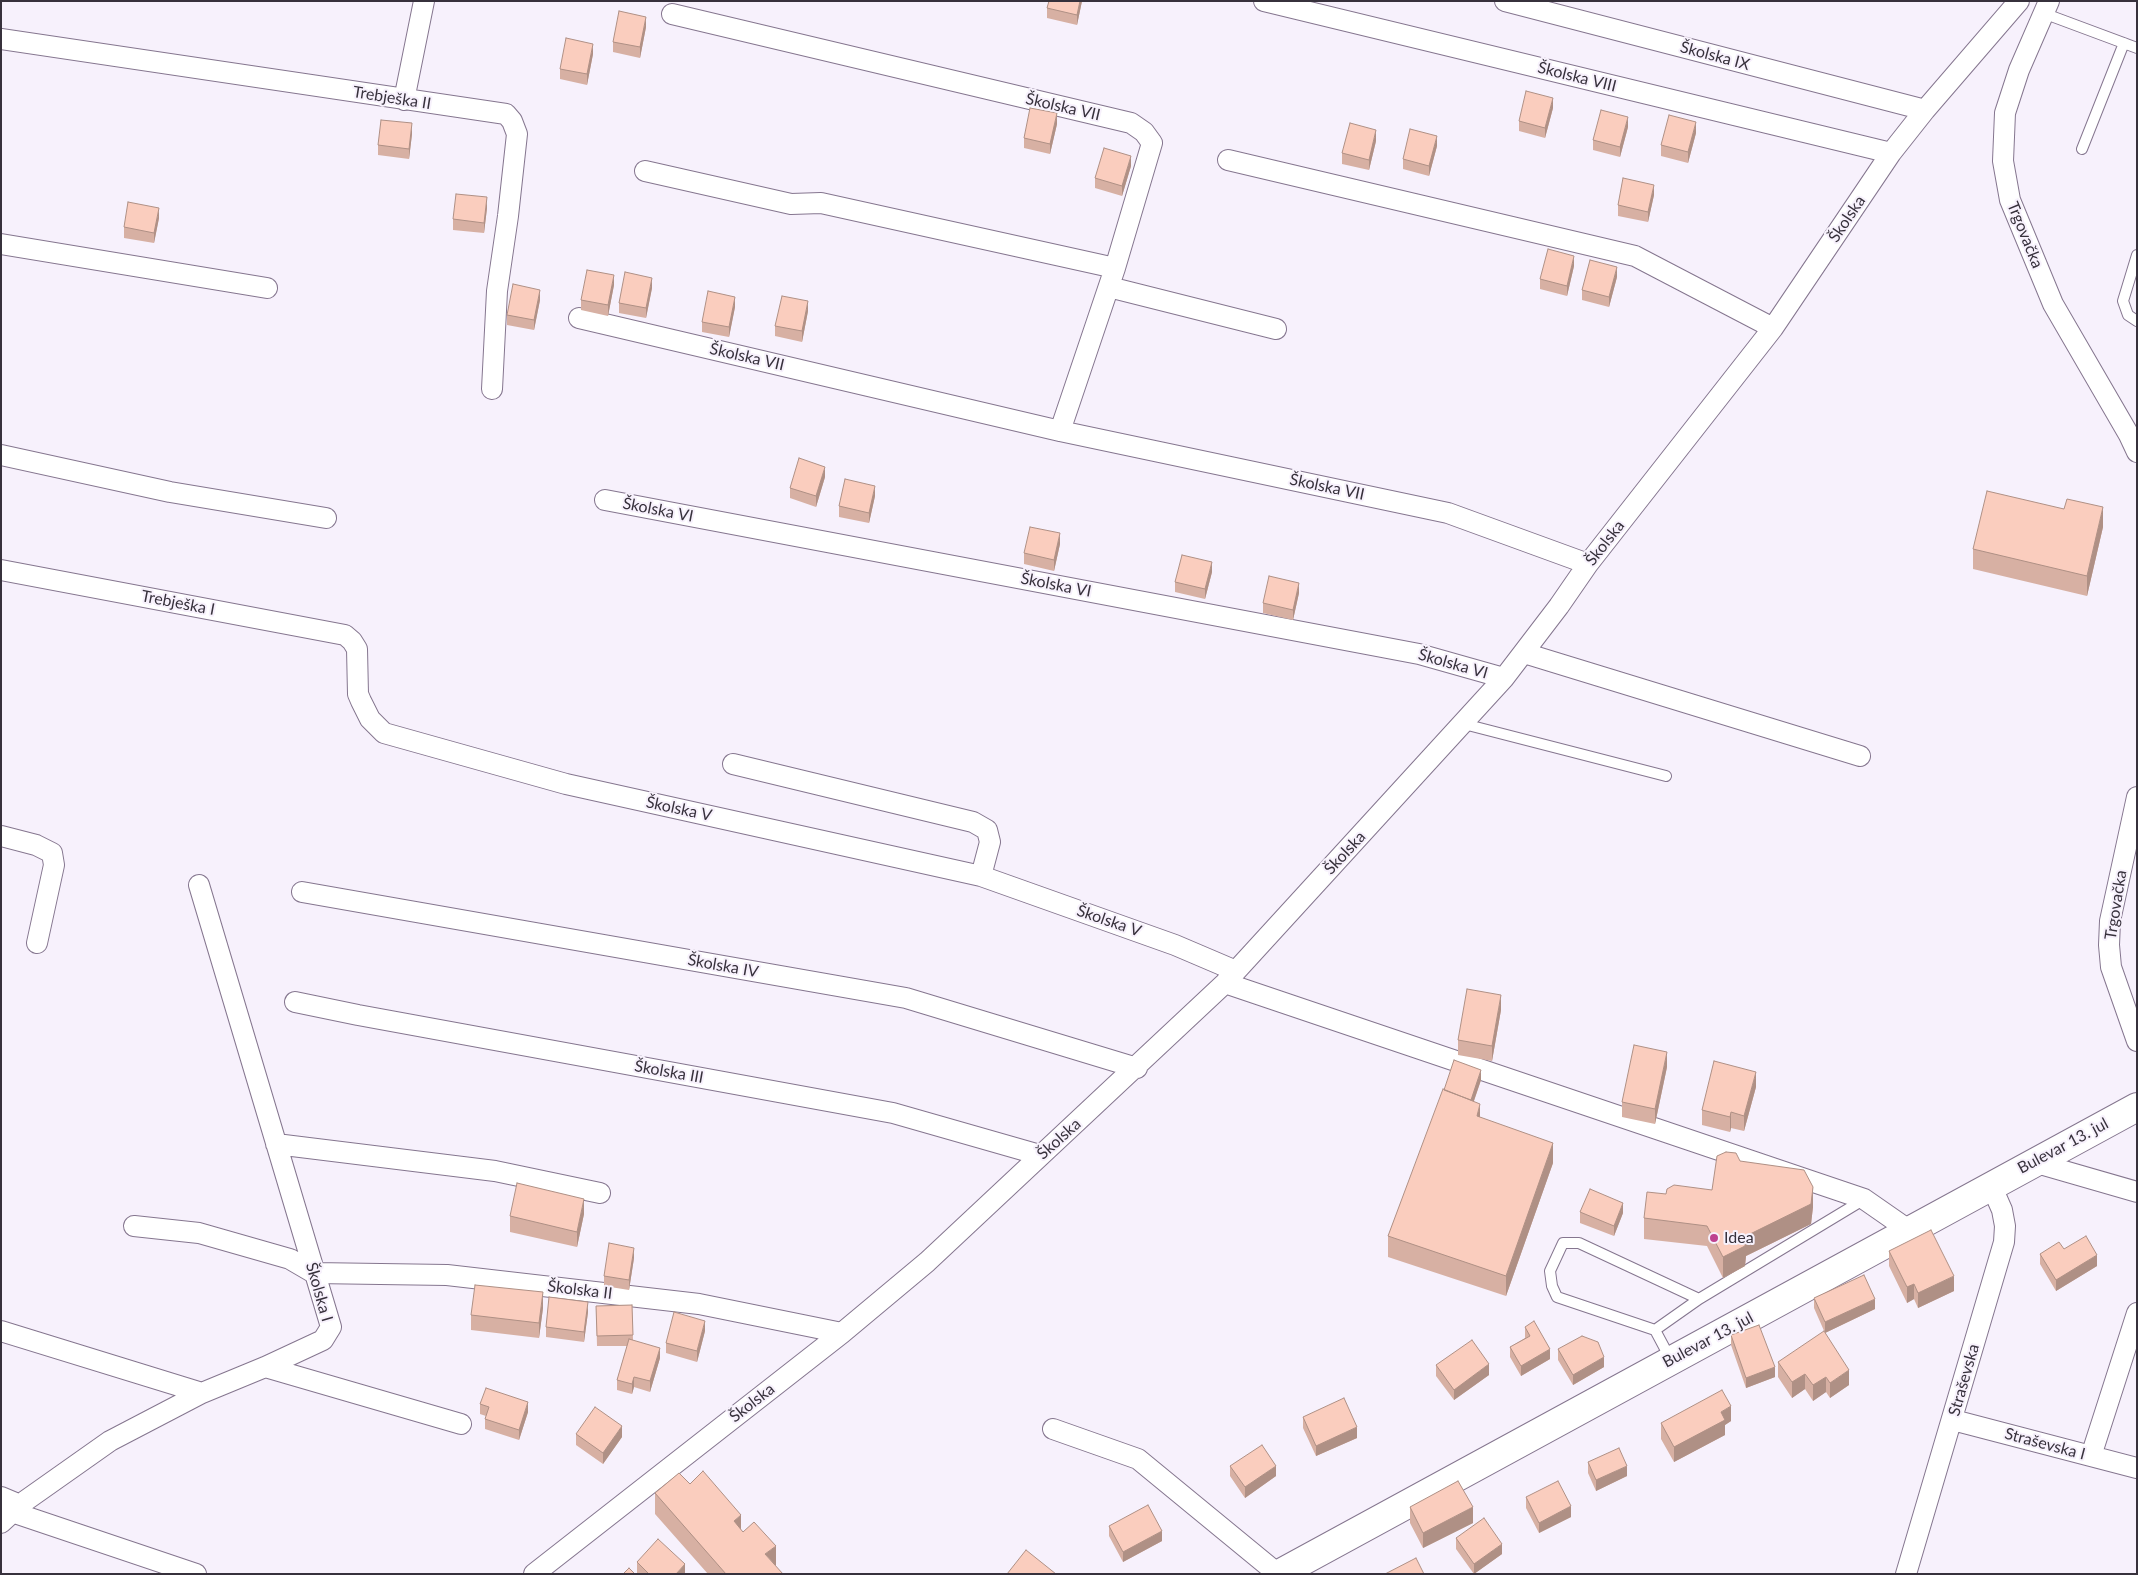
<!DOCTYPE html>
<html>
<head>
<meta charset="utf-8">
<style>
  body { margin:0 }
  #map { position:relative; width:2138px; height:1575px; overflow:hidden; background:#f7f1fc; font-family:Lato,sans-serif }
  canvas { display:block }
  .frame { position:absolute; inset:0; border:2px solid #37313c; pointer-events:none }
</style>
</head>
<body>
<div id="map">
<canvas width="2138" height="1575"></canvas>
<div class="frame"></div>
</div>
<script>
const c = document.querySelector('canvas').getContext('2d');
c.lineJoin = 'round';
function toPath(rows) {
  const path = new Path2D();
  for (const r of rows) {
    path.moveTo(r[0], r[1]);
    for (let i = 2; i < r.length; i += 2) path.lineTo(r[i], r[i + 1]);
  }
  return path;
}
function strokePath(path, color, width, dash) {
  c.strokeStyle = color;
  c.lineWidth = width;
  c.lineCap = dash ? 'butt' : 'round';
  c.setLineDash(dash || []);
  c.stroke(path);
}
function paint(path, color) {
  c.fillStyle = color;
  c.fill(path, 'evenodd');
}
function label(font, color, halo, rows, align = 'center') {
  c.font = font + ' Lato,sans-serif';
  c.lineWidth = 4;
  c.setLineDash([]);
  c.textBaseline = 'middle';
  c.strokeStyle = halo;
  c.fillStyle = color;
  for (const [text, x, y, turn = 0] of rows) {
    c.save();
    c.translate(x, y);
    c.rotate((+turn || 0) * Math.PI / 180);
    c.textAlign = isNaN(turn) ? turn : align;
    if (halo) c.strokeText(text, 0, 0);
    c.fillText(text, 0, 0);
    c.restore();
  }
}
const lane = toPath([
  [2043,13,2137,48],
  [2082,149,2124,43],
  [2137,255,2123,301,2128,315,2137,321],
  [1464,724,1666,776],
  [1655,1330,1557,1297,1552,1286,1550,1271,1563,1243,1579,1243,1699,1299],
  [1671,1360,1655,1330,1699,1299,1863,1200]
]);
const street = toPath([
  [1264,1,1891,153],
  [1505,1,1925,110],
  [2049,1,2019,70,2005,113,2003,161,2010,200,2053,304,2129,435,2137,452],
  [672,14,1131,123,1144,132,1152,143,1115,268,1060,431],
  [1,39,506,114,512,121,517,134,508,216,497,291,492,389],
  [404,100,424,1],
  [1228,160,1635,256,1773,328],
  [645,171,791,204,821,203,1115,268],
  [1,244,267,288],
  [1109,287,1276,329],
  [579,318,1060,431,1448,513,1588,564],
  [1,455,170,492,326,518],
  [605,500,1419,654,1504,678],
  [1,570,345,635,352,641,357,649,358,694,361,701,370,719,384,733,566,784,981,876],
  [1524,653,1860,756],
  [733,764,973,822,987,830,990,842,981,876,1175,945,1236,971],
  [2137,797,2110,921,2109,945,2111,967,2137,1041],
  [1,836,36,845,52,853,54,865,37,943],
  [302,892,906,998,1137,1068],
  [1225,983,1864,1199,1910,1231],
  [295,1002,358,1015,893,1113,1040,1155],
  [276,1144,495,1171,600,1193],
  [2033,1162,2137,1192],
  [134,1226,199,1233,290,1259,314,1273,447,1275,699,1304,842,1333],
  [1,1331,202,1393],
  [265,1367,461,1424],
  [1953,1420,2137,1468],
  [1053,1429,1138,1459,1278,1574],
  [2091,1456,2137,1313],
  [1,1497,20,1505],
  [12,1512,196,1574],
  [1,1523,25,1501,110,1441,202,1393,265,1367,323,1340,331,1327,199,885],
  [534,1574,842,1333,927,1262,1225,983,1504,678,1559,606,1588,564,1773,328,1891,153,1925,110,2019,1],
  [1906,1574,2004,1242,2005,1226,2002,1210,1991,1185]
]);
const secondary = toPath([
  [1279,1574,2137,1107]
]);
strokePath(lane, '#85768f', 12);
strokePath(street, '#85768f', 22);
strokePath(secondary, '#85768f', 30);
strokePath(lane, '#fff', 10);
strokePath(street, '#fff', 20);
strokePath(secondary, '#fff', 28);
paint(toPath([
  [1049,1,1082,1,1077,25,1047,18,1047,8],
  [646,27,640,58,613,52,613,42],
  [593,54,587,85,560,79,560,69],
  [1553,108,1545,138,1519,131,1519,121],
  [1057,124,1050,154,1024,148,1024,138],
  [1628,127,1620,157,1593,150,1593,140],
  [1696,133,1688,163,1661,156,1661,145],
  [412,134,409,159,378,155,378,145],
  [1376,141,1369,170,1342,164,1342,153],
  [1437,146,1429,176,1403,169,1403,159],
  [1131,166,1122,196,1095,188,1095,178],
  [1654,195,1648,222,1618,216,1618,205],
  [487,208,484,233,453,230,453,219],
  [159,218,154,243,124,238,124,227],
  [1574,266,1567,296,1540,289,1540,279],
  [1617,277,1609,307,1582,300,1582,290],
  [614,285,608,316,581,310,581,300],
  [652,288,646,318,619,313,619,303],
  [540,300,534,330,507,325,507,315],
  [735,307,729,337,702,332,702,322],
  [808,311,802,342,775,336,775,326],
  [825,477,816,507,790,498,790,488],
  [875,496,869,523,839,517,839,506],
  [2103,527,2087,596,1973,569,1973,549],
  [1060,544,1054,571,1024,564,1024,553],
  [1212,572,1205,599,1175,592,1175,582],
  [1299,593,1293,620,1263,613,1263,603],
  [1501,1010,1492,1061,1458,1055,1458,1040],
  [1667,1067,1655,1124,1622,1117,1622,1102],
  [1481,1080,1474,1101,1480,1117,1553,1163,1506,1296,1388,1257,1388,1236,1444,1090],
  [1756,1087,1744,1131,1731,1128,1730,1132,1702,1125,1702,1110],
  [1740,1161,1813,1207,1811,1224,1746,1256,1745,1266,1723,1278,1707,1246,1644,1239,1644,1218,1712,1190],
  [1580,1212,1623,1213,1614,1236,1580,1223],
  [584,1214,577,1247,510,1232,510,1216],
  [2064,1249,2097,1266,2056,1291,2040,1264,2040,1254],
  [1889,1251,1954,1291,1918,1308,1914,1299,1907,1303,1889,1266],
  [634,1258,629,1290,604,1286,604,1276],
  [1814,1298,1875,1309,1825,1333,1814,1308],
  [632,1305,633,1340,660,1358,650,1392,634,1387,632,1394,617,1390,617,1380,627,1346,597,1346,596,1306],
  [543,1308,539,1338,471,1330,471,1315],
  [588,1312,584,1342,546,1337,546,1327],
  [1525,1327,1550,1359,1521,1376,1510,1357,1510,1347,1525,1338],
  [705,1331,697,1362,666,1353,666,1343],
  [1731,1335,1775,1377,1746,1388,1731,1345],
  [1558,1349,1604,1367,1573,1385,1558,1360],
  [1778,1362,1849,1385,1830,1398,1826,1392,1813,1401,1805,1389,1792,1398,1778,1377],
  [1436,1365,1489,1375,1454,1400,1436,1376],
  [480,1404,528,1412,519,1440,485,1429,485,1419,486,1416,480,1414],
  [1303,1417,1357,1438,1316,1456,1303,1428],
  [1731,1421,1725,1425,1725,1435,1674,1462,1661,1439,1661,1423],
  [576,1434,622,1437,603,1464,576,1445],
  [1588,1462,1627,1476,1596,1491,1588,1473],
  [1230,1466,1276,1476,1245,1498,1230,1476],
  [690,1484,741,1530,783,1574,708,1574,655,1514,655,1493],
  [1526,1497,1571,1517,1539,1533,1526,1508],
  [1410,1507,1473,1523,1423,1548,1410,1523],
  [1109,1526,1162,1541,1123,1562,1109,1536],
  [1456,1538,1502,1554,1474,1574,1456,1549],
  [637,1562,685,1574,638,1574,637,1573]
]), '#d7b0a3');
paint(toPath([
  [1080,1,1082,1,1077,25,1077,15],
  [646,17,646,27,640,58,640,47],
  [593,44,593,54,587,85,587,74],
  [1553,98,1553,108,1545,138,1545,128],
  [1057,113,1057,124,1050,154,1050,144],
  [1628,117,1628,127,1620,157,1620,147],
  [1696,122,1696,133,1688,163,1688,152],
  [412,123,412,134,409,159,409,149],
  [1376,130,1376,141,1369,170,1369,160],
  [1437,136,1437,146,1429,176,1429,166],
  [1131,156,1131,166,1122,196,1122,186],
  [1654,185,1654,195,1648,222,1648,212],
  [487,197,487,208,484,233,484,223],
  [159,208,159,218,154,243,154,233],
  [1574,256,1574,266,1567,296,1567,286],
  [1617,267,1617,277,1609,307,1609,297],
  [614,275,614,285,608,316,608,305],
  [652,278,652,288,646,318,646,308],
  [540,290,540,300,534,330,534,320],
  [735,297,735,307,729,337,729,327],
  [808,301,808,311,802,342,802,331],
  [825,467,825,477,816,507,816,496],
  [875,486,875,496,869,523,869,513],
  [2103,507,2103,527,2087,596,2087,576],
  [1060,533,1060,544,1054,571,1054,560],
  [1212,562,1212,572,1205,599,1205,589],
  [1299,583,1299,593,1293,620,1293,610],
  [1501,995,1501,1010,1492,1061,1492,1046],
  [1667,1052,1667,1067,1655,1124,1655,1109],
  [1481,1070,1481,1080,1469,1115,1469,1105],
  [1756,1072,1756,1087,1744,1131,1744,1116],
  [1480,1104,1480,1124,1477,1116],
  [1731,1112,1731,1128,1730,1132,1730,1117],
  [1553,1143,1553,1163,1506,1296,1506,1276],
  [1813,1187,1813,1207,1811,1224,1746,1256,1745,1266,1723,1278,1723,1257,1746,1236],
  [584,1199,584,1214,577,1247,577,1232],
  [1623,1203,1623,1213,1614,1236,1614,1226],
  [634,1248,634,1258,629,1290,629,1280],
  [2097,1255,2097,1266,2056,1291,2056,1280],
  [1954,1276,1954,1291,1918,1308,1918,1293],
  [1914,1284,1914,1299,1907,1303,1907,1287],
  [543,1292,543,1308,539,1338,539,1323],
  [1875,1299,1875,1309,1825,1333,1825,1322],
  [588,1302,588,1312,584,1342,584,1332],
  [705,1321,705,1331,697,1362,697,1351],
  [660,1348,660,1358,650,1392,650,1381],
  [1550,1349,1550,1359,1521,1376,1521,1366],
  [1604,1357,1604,1367,1573,1385,1573,1375],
  [1489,1364,1489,1375,1454,1400,1454,1390],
  [1775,1367,1775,1377,1746,1388,1746,1378],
  [1849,1370,1849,1385,1830,1398,1830,1383],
  [1805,1374,1805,1389,1792,1398,1792,1382],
  [634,1377,634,1387,632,1394,632,1384],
  [1826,1377,1826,1392,1813,1401,1813,1385],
  [528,1402,528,1412,519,1440,519,1430],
  [1731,1406,1731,1421,1725,1425,1725,1435,1674,1462,1674,1447,1721,1412],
  [622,1426,622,1437,603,1464,603,1453],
  [1357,1427,1357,1438,1316,1456,1316,1446],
  [1276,1466,1276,1476,1245,1498,1245,1487],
  [1627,1466,1627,1476,1596,1491,1596,1480],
  [1571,1506,1571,1517,1539,1533,1539,1523],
  [1473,1507,1473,1523,1423,1548,1423,1533],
  [741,1515,741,1535,734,1521],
  [1162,1531,1162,1541,1123,1562,1123,1552],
  [1502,1544,1502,1554,1474,1574,1474,1564],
  [776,1546,776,1566,765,1554],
  [685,1564,685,1574,676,1574]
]), '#af9085');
const building = toPath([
  [1049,1,1080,1,1077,15,1047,8,1049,1],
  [619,11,646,17,640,47,613,42,619,11],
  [566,38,593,44,587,74,560,69,566,38],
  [1526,91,1553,98,1545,128,1519,121,1526,91],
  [1030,108,1057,113,1050,144,1024,138,1030,108],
  [1601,110,1628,117,1620,147,1593,140,1601,110],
  [1669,115,1696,122,1688,152,1661,145,1669,115],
  [381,120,412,123,409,149,378,145,381,120],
  [1350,123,1376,130,1369,160,1342,153,1350,123],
  [1410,129,1437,136,1429,166,1403,159,1410,129],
  [1104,148,1131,156,1122,186,1095,178,1104,148],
  [1623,178,1654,185,1648,212,1618,205,1623,178],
  [456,194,487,197,484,223,453,219,456,194],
  [128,202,159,208,154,233,124,227,128,202],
  [1548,249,1574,256,1567,286,1540,279,1548,249],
  [1590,260,1617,267,1609,297,1582,290,1590,260],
  [587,270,614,275,608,305,581,300,587,270],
  [625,272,652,278,646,308,619,303,625,272],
  [513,284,540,290,534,320,507,315,513,284],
  [708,291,735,297,729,327,702,322,708,291],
  [782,296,808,301,802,331,775,326,782,296],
  [799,458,825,467,816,496,790,488,799,458],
  [845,479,875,486,869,513,839,506,845,479],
  [1987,491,2064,509,2067,499,2103,507,2087,576,1973,549,1987,491],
  [1030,527,1060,533,1054,560,1024,553,1030,527],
  [1182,555,1212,562,1205,589,1175,582,1182,555],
  [1269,576,1299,583,1293,610,1263,603,1269,576],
  [1467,989,1501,995,1492,1046,1458,1040,1467,989],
  [1634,1045,1667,1052,1655,1109,1622,1102,1634,1045],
  [1454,1060,1481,1070,1471,1100,1444,1090,1454,1060],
  [1714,1061,1756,1072,1744,1116,1731,1112,1730,1117,1702,1110,1714,1061],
  [1443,1089,1480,1104,1477,1116,1553,1143,1506,1276,1388,1236,1443,1089],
  [1726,1152,1736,1153,1740,1161,1804,1170,1813,1187,1811,1204,1746,1236,1745,1246,1723,1257,1707,1226,1644,1218,1647,1192,1666,1194,1667,1189,1674,1185,1712,1190,1717,1156,1726,1152],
  [517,1183,584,1199,577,1232,510,1216,517,1183],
  [1590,1189,1623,1203,1614,1226,1580,1212,1590,1189],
  [1931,1230,1954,1276,1918,1293,1914,1284,1907,1287,1889,1251,1931,1230],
  [2086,1236,2097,1255,2056,1280,2040,1254,2059,1242,2064,1249,2086,1236],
  [609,1243,634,1248,629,1280,604,1276,609,1243],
  [1864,1275,1875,1299,1825,1322,1814,1298,1864,1275],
  [475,1285,543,1292,539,1323,471,1315,475,1285],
  [549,1297,588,1302,584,1332,546,1327,549,1297],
  [632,1305,633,1335,597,1336,596,1306,632,1305],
  [674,1312,705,1321,697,1351,666,1343,674,1312],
  [1534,1321,1550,1349,1521,1366,1510,1347,1530,1336,1525,1327,1534,1321],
  [1759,1325,1775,1367,1746,1378,1731,1335,1759,1325],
  [1824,1331,1849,1370,1830,1383,1826,1377,1813,1385,1805,1374,1792,1382,1778,1362,1824,1331],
  [1582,1336,1598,1342,1604,1357,1573,1375,1558,1349,1582,1336],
  [629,1339,660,1348,650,1381,634,1377,632,1384,617,1380,629,1339],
  [1472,1340,1489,1364,1454,1390,1436,1365,1472,1340],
  [486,1388,528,1402,519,1430,485,1419,489,1407,480,1404,486,1388],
  [1722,1390,1731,1406,1721,1412,1725,1420,1674,1447,1661,1423,1722,1390],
  [1344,1398,1357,1427,1316,1446,1303,1417,1344,1398],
  [595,1407,622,1426,603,1453,576,1434,595,1407],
  [1262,1445,1276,1466,1245,1487,1230,1466,1262,1445],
  [1619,1448,1627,1466,1596,1480,1588,1462,1619,1448],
  [703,1471,741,1515,734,1521,743,1532,754,1522,776,1546,765,1554,783,1574,726,1574,655,1493,679,1473,690,1484,703,1471],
  [1458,1481,1473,1507,1423,1533,1410,1507,1458,1481],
  [1558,1481,1571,1506,1539,1523,1526,1497,1558,1481],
  [1148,1505,1162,1531,1123,1552,1109,1526,1148,1505],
  [1484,1518,1502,1544,1474,1564,1456,1538,1484,1518],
  [658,1539,685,1564,676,1574,649,1574,637,1562,658,1539],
  [1026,1550,1056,1574,1007,1574,1026,1550],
  [1416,1558,1424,1574,1385,1574,1416,1558],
  [629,1568,635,1574,623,1574,629,1568]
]);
paint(building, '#facdbe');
strokePath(building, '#af9085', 1);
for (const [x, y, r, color] of [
  [1714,1238,5,"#be418f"]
]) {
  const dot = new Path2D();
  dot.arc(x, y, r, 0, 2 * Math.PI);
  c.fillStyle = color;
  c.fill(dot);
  strokePath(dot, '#f7f1fc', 2);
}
label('16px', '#37313c', '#f7f1fc', [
  ["Školska IX",1715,56,15],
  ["Školska VIII",1577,77,14],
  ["Trebješka II",392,98,9],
  ["Školska VII",1063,107,13],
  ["Školska",1847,219,-56],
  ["Trgovačka",2025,235,68],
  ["Školska VII",747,357,13],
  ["Školska VII",1327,487,12],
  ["Školska VI",658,510,11],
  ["Školska",1605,543,-52],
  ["Školska VI",1056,585,11],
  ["Trebješka I",178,603,11],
  ["Školska VI",1453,664,16],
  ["Školska V",679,809,12],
  ["Školska",1345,853,-47],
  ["Trgovačka",2116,905,-81],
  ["Školska V",1109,921,19],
  ["Školska IV",723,966,10],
  ["Školska III",669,1072,10],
  ["Školska",1059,1139,-42],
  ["Bulevar 13. jul",2063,1146,-28],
  ["Školska II",580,1290,7],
  ["Školska I",319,1292,74],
  ["Bulevar 13. jul",1708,1340,-28],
  ["Straševska",1964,1380,-74],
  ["Školska",752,1403,-38],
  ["Straševska I",2045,1444,15]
]);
label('16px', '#37313c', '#f7f1fc', [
  ["Idea",1724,1238]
], 'left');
</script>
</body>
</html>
